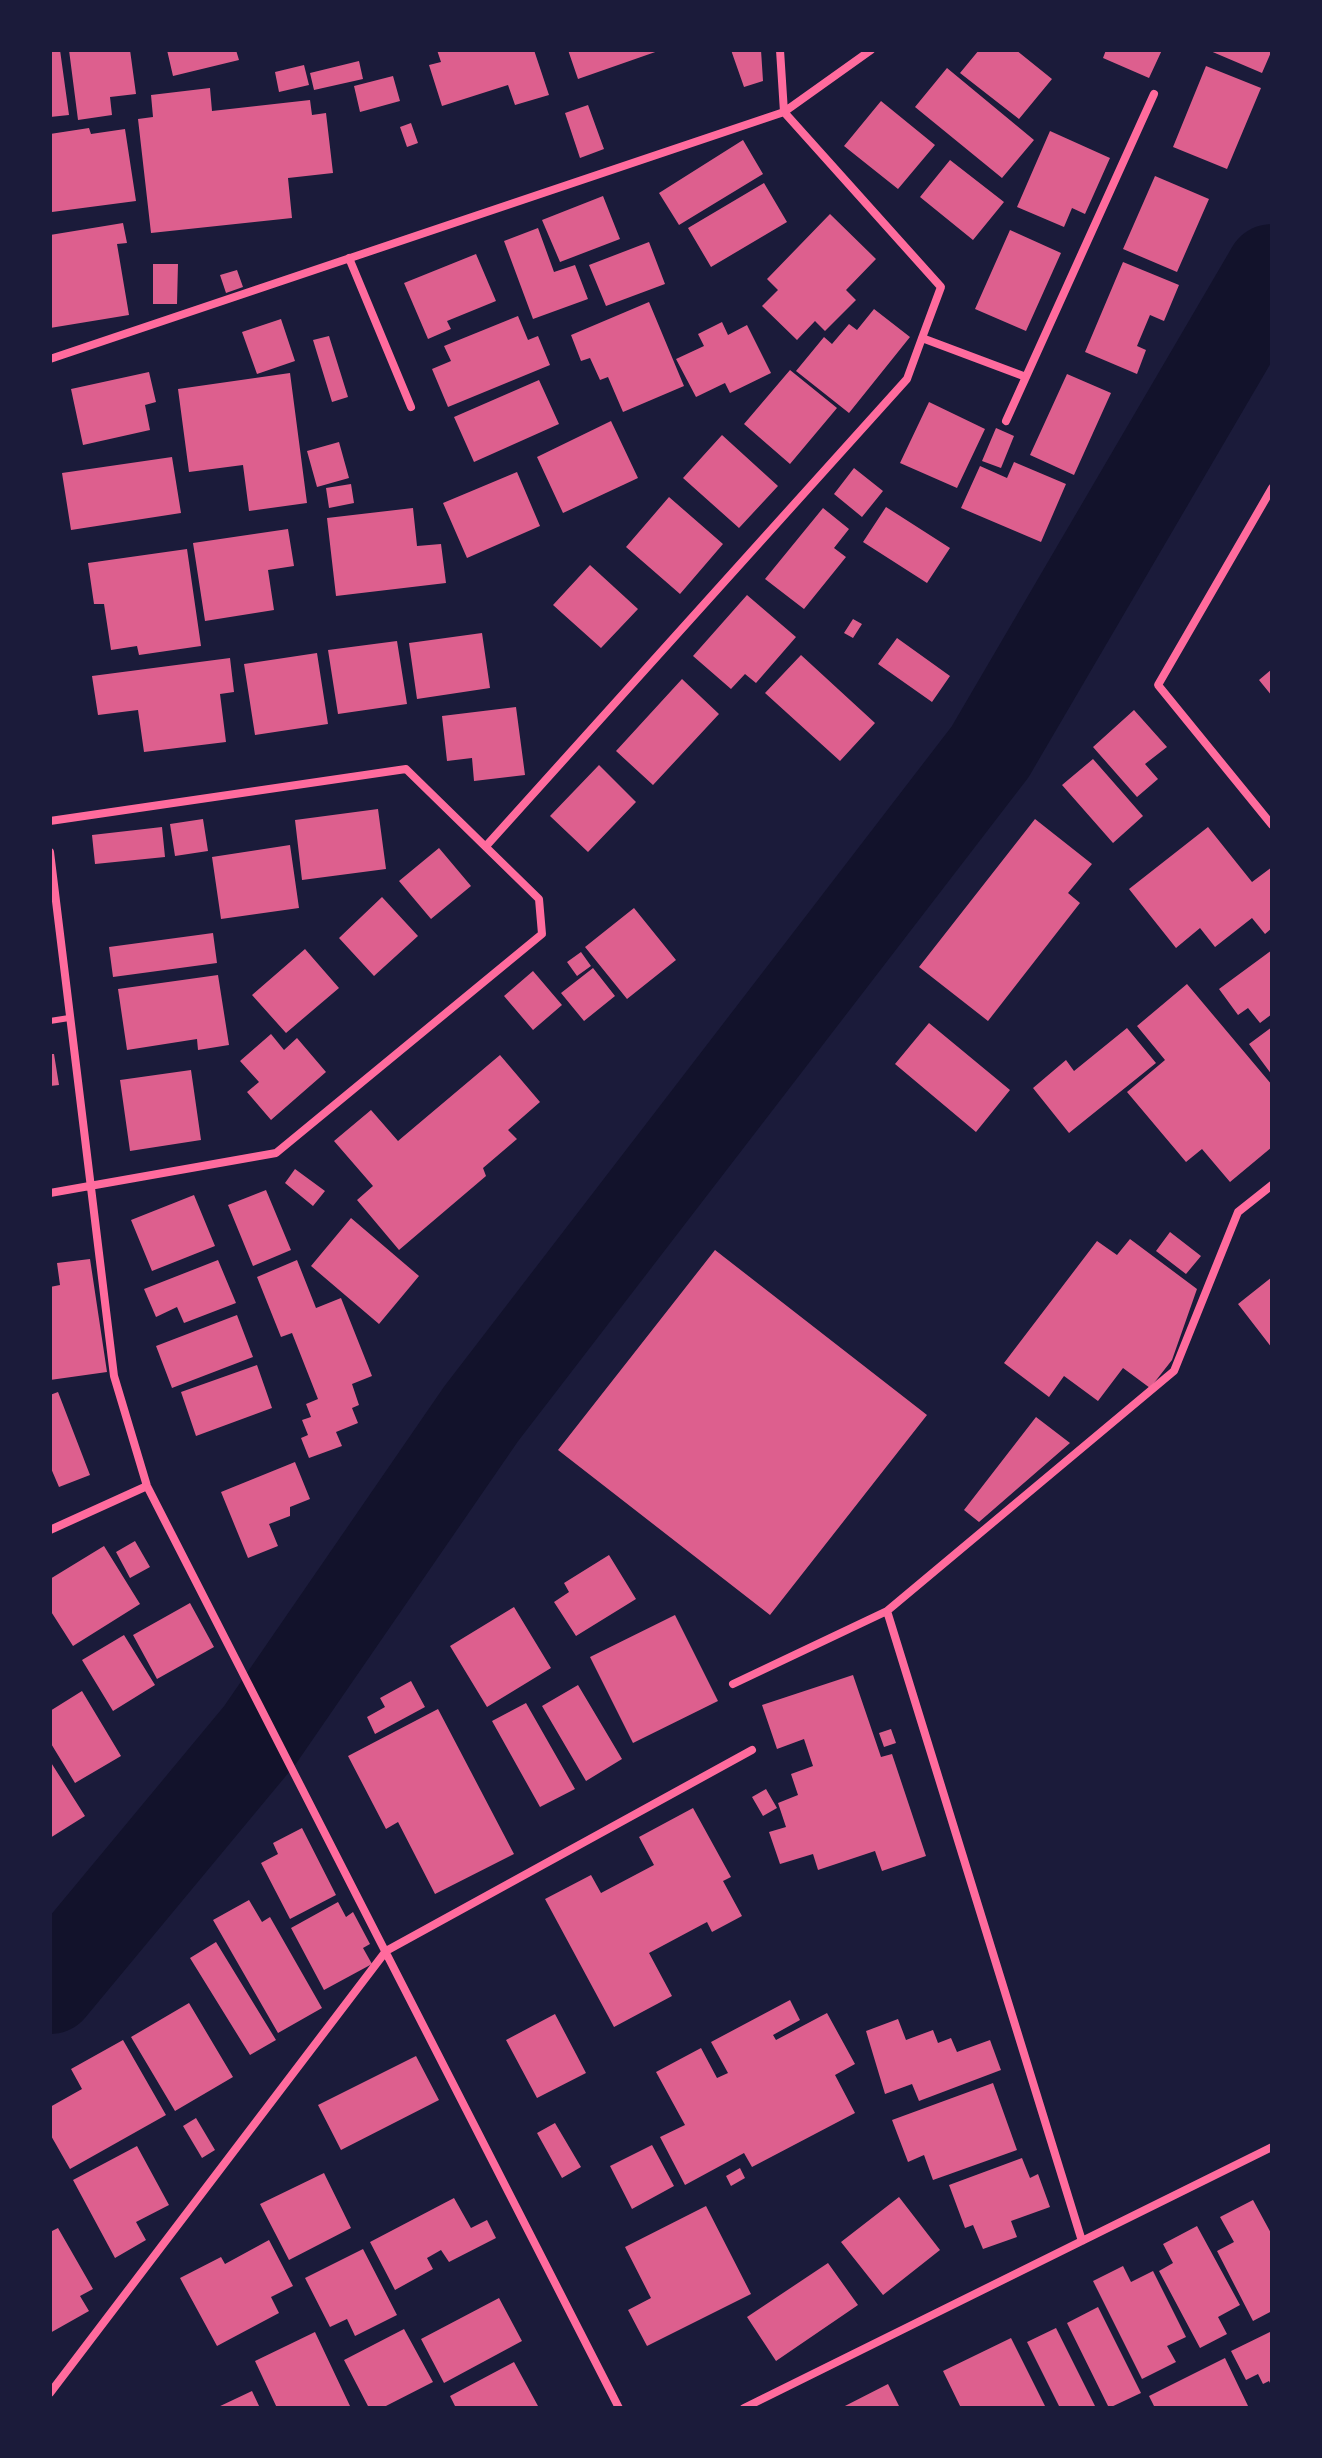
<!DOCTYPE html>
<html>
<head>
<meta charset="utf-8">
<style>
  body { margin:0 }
  #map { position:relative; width:1322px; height:2458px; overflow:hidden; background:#1b1b3a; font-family:"Open Sans",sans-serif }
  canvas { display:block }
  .frame { position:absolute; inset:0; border:52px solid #1b1b3a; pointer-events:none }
</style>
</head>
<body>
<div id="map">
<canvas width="1322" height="2458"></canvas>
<div class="frame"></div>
</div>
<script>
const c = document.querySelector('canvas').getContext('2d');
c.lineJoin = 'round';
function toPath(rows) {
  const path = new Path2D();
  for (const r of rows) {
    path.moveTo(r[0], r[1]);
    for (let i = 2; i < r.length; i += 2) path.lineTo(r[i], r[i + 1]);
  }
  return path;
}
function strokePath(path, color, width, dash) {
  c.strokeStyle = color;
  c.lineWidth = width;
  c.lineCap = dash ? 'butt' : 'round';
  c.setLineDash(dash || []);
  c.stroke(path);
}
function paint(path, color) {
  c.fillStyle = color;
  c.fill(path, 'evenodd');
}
strokePath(toPath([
  [50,1988,260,1735,481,1414,990,752,1272,270]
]), '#12122b', 92);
paint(toPath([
  [50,50,60,50,69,115,50,117],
  [69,50,130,50,136,94,110,97,112,115,78,120],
  [167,50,236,50,239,60,173,76],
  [437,50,534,50,549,95,515,105,508,85,442,106,429,65,441,62],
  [568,50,661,50,578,79],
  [731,50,761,50,763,81,744,87],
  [979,50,1016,50,1052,79,1019,119,960,73],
  [1106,50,1162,50,1149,78,1103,58],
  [1208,50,1272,50,1262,73],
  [359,61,363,79,314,90,310,73],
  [304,65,309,85,279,92,275,72],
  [1206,66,1261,88,1227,169,1173,147],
  [947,68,1034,140,1002,178,915,107],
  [393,76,400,101,360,112,354,86],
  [210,88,212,111,310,100,312,115,326,113,333,173,288,178,292,218,151,233,138,119,153,117,151,95],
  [881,101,935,145,898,189,844,146],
  [588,105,604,149,580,158,565,113],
  [411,123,418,143,407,147,400,127],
  [89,128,91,134,125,129,136,201,52,212,50,134],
  [1050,131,1110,158,1085,214,1072,208,1064,227,1017,207],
  [743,140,763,174,679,225,659,193],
  [950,160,1004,202,973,240,920,197],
  [1155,176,1209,199,1177,272,1123,249],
  [764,183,787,222,711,267,688,228],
  [603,196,620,239,560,262,542,220],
  [830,214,876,259,846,290,856,300,825,331,815,321,797,340,762,306,778,290,767,279],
  [123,223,127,243,117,244,129,315,50,328,50,235],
  [538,228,554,272,575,265,588,299,533,319,504,241],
  [1010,230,1061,253,1026,331,975,309],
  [649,242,665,284,606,306,589,265],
  [476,254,496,301,447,321,451,329,428,339,404,283],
  [1123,262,1179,285,1164,321,1150,315,1137,346,1146,350,1137,374,1085,352],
  [153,264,178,264,177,304,153,304],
  [237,270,243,287,226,293,220,275],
  [649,302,684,386,623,412,608,377,600,380,590,358,581,361,571,335],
  [874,309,910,337,849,413,796,371,824,337,832,344,849,324,857,330],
  [518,316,528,340,538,336,550,365,448,407,432,369,451,361,444,346],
  [281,319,295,361,257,374,242,332],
  [722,322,728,335,747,325,771,373,730,393,725,383,696,397,676,359,704,346,698,334],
  [329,336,348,397,332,402,313,340],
  [790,370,837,408,790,464,744,424],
  [149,372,156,402,145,405,150,430,83,445,71,389],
  [290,373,307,503,249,511,243,465,189,472,178,389],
  [1067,374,1111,393,1074,475,1030,455],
  [539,380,559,424,474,462,454,417],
  [929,402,985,429,957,488,900,463],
  [611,421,638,478,563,513,537,457],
  [996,428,1014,436,1001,468,982,461],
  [722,435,778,486,739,528,683,478],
  [339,442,349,478,317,487,307,451],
  [172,457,181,513,71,530,62,473],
  [1014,462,1066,484,1041,542,961,508,980,466,1007,478],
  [854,468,883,491,862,517,834,494],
  [517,472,540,526,467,558,443,503],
  [351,484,354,503,329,508,326,488],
  [669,497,723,544,680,594,626,547],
  [886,507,950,548,927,583,863,542],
  [413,508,417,546,441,544,446,583,336,596,327,518],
  [823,508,849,529,834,548,846,557,804,609,765,579],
  [288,529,294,566,268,570,274,610,205,621,193,543],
  [187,549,201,646,139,655,137,646,111,650,104,604,94,604,88,563],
  [590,565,638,609,601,648,553,605],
  [747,595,796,637,756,683,745,674,731,689,693,656],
  [853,619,862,624,853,638,844,633],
  [482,633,490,688,417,699,409,643],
  [897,638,950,676,932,702,878,664],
  [397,641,407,704,338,714,328,650],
  [317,653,328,724,255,735,244,664],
  [801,655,875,723,840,761,765,693],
  [230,658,234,692,220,694,226,742,144,752,138,710,98,715,92,676],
  [1272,669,1272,696,1259,680],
  [682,679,719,714,653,785,616,751],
  [516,707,525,775,474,781,472,758,447,761,442,716],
  [1134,710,1167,747,1145,764,1158,779,1137,797,1093,747],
  [1093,759,1143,816,1113,843,1062,785],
  [599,765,636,802,588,852,550,816],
  [378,809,386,869,302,880,295,820],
  [203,819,208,851,175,856,170,824],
  [1035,819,1092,864,1068,893,1080,903,988,1021,919,967],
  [162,827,165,857,95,864,92,835],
  [1208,827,1252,882,1272,867,1272,928,1265,934,1252,918,1215,947,1200,928,1176,948,1129,889],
  [290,845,299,908,221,919,212,857],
  [439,848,471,886,431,919,399,881],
  [382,897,418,936,374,976,339,938],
  [634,908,676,960,627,999,585,947],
  [213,933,217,963,113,977,109,947],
  [305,949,339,988,286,1033,252,995],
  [1272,950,1272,1014,1260,1023,1248,1008,1238,1015,1219,989],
  [581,952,591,966,577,976,567,962],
  [593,968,615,996,584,1021,561,993],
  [533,971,562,1005,533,1030,504,996],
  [218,975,229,1045,198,1050,197,1039,127,1050,118,989],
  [1187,984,1272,1085,1272,1147,1230,1182,1202,1149,1186,1162,1127,1092,1165,1060,1137,1026],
  [929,1023,1010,1090,976,1132,895,1064],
  [1272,1027,1272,1075,1249,1044],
  [1127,1028,1156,1063,1069,1133,1033,1088,1066,1060,1074,1071],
  [271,1034,284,1050,297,1038,326,1072,271,1120,247,1092,259,1082,240,1061],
  [50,1054,54,1054,59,1085,50,1086],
  [500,1055,540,1102,508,1130,517,1139,483,1168,486,1176,399,1250,357,1200,373,1186,334,1141,371,1110,398,1141],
  [191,1070,201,1140,130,1151,120,1080],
  [295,1169,325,1191,313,1206,285,1183],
  [266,1190,291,1250,253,1266,228,1205],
  [194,1195,215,1246,152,1271,131,1220],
  [351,1218,419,1276,379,1324,311,1266],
  [1170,1232,1201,1256,1186,1274,1156,1251],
  [1130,1239,1197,1289,1172,1360,1150,1388,1123,1368,1098,1401,1064,1376,1049,1397,1004,1363,1097,1241,1117,1255],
  [715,1250,927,1415,770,1615,558,1450],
  [90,1259,107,1372,50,1380,50,1287,60,1285,57,1263],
  [218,1260,236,1303,184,1323,177,1307,156,1317,144,1289],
  [297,1260,316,1308,341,1298,372,1376,352,1384,359,1405,352,1408,358,1423,336,1432,342,1446,309,1458,301,1438,308,1435,302,1420,311,1417,306,1404,318,1399,292,1333,281,1337,257,1277],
  [1272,1277,1272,1348,1238,1304],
  [237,1315,253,1357,172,1388,156,1346],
  [257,1365,272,1408,196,1436,181,1392],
  [58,1392,90,1475,59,1487,50,1466,50,1395],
  [1036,1417,1070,1443,979,1522,964,1510],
  [295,1462,310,1499,290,1507,290,1516,269,1524,278,1546,248,1558,221,1492],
  [135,1541,150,1567,130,1578,116,1552],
  [104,1546,140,1604,73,1646,50,1610,50,1579],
  [609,1555,636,1599,576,1636,554,1602,569,1592,564,1583],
  [190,1603,214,1647,157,1679,133,1635],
  [514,1607,551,1668,487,1707,450,1646],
  [675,1615,718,1701,633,1743,590,1657],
  [124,1635,155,1685,113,1711,82,1660],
  [853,1675,881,1757,892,1754,926,1856,882,1871,875,1851,818,1870,813,1854,780,1864,769,1832,786,1827,778,1803,798,1795,791,1774,813,1766,804,1739,777,1749,762,1705],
  [411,1681,425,1707,375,1734,367,1717,385,1707,380,1698],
  [578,1685,622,1759,586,1781,542,1706],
  [82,1691,121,1756,75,1783,50,1742,50,1711],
  [526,1703,575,1789,540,1807,492,1721],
  [438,1709,514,1854,435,1894,398,1822,386,1829,348,1756],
  [891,1729,896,1743,884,1747,879,1733],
  [50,1761,85,1816,50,1838],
  [766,1789,777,1808,763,1816,752,1797],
  [693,1808,731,1877,723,1881,742,1916,712,1932,707,1922,649,1953,672,1996,614,2027,545,1899,591,1875,601,1893,654,1865,639,1837],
  [302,1828,336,1895,290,1919,261,1863,278,1854,273,1843],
  [249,1900,262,1922,270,1917,322,2008,278,2033,213,1920],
  [338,1902,346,1917,353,1912,370,1944,363,1948,372,1964,324,1990,291,1928],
  [216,1942,276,2040,250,2055,190,1958],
  [790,2000,800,2020,773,2035,776,2040,827,2013,855,2064,835,2075,855,2113,752,2167,744,2153,685,2185,660,2137,685,2125,656,2072,701,2048,717,2078,728,2073,711,2042],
  [189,2003,233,2077,175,2111,131,2037],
  [555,2014,586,2073,537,2098,506,2040],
  [898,2019,906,2040,933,2030,938,2043,951,2038,957,2052,990,2040,1001,2070,919,2101,912,2084,885,2094,866,2031],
  [123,2040,166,2115,70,2169,50,2134,50,2107,82,2089,71,2069],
  [416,2056,439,2100,341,2150,318,2105],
  [993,2083,1017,2150,933,2180,924,2155,908,2162,892,2120],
  [196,2118,215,2150,202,2158,183,2126],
  [555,2123,581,2167,562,2178,537,2133],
  [652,2145,674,2186,632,2209,610,2166],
  [137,2146,169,2205,136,2222,146,2240,115,2258,73,2180],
  [1022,2158,1030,2178,1038,2174,1050,2207,1011,2221,1017,2237,983,2249,973,2225,965,2228,949,2185],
  [740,2168,745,2178,731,2186,726,2176],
  [324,2173,351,2228,289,2260,260,2204],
  [899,2197,940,2250,883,2295,841,2242],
  [454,2198,471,2228,487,2220,496,2238,449,2262,441,2250,427,2258,433,2269,395,2290,370,2242],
  [1253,2200,1272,2235,1272,2311,1253,2321,1217,2251,1234,2242,1220,2217],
  [706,2206,751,2294,647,2346,628,2310,651,2298,625,2247],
  [1197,2226,1240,2305,1218,2317,1227,2334,1200,2348,1159,2271,1173,2263,1163,2244],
  [58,2228,93,2289,80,2296,89,2311,50,2333,50,2232],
  [269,2240,293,2286,271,2297,279,2313,217,2346,180,2278,221,2257,225,2264],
  [363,2249,397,2315,355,2336,347,2319,330,2327,305,2278],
  [828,2263,858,2305,776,2361,747,2317],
  [1123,2266,1131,2282,1153,2271,1186,2337,1167,2346,1176,2362,1142,2379,1093,2281],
  [499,2298,522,2341,444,2383,421,2339],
  [1098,2307,1141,2393,1109,2408,1067,2323],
  [1056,2328,1096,2408,1060,2408,1027,2342],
  [404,2329,433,2382,382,2408,369,2408,344,2360],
  [1272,2331,1272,2387,1269,2381,1263,2384,1258,2374,1246,2380,1231,2351],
  [315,2332,350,2406,277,2408,255,2361],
  [1011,2338,1046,2408,961,2408,943,2371],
  [1225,2358,1249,2408,1155,2408,1149,2396],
  [514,2362,538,2406,456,2408,450,2396],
  [888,2384,900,2408,841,2408],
  [252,2391,260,2408,216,2408]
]), '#dd5f8e');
strokePath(toPath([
  [50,1021,69,1018]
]), '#ff6b9d', 6);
strokePath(toPath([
  [349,258,411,407],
  [922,338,1026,377],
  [50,359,784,112,871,50],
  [1006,421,1154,94],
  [1272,488,1158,685,1272,825],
  [50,821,406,769,539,899,542,934,276,1153,50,1193],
  [487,845,907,379,922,338,941,287,784,112,780,50],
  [50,852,114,1376,147,1486,619,2408],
  [50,1530,147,1486],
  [887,1611,1082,2241],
  [733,1684,887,1611,1174,1371,1238,1212,1272,1185],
  [50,2393,386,1951,752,1750],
  [744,2408,1272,2147]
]), '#ff6b9d', 8);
</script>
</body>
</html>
